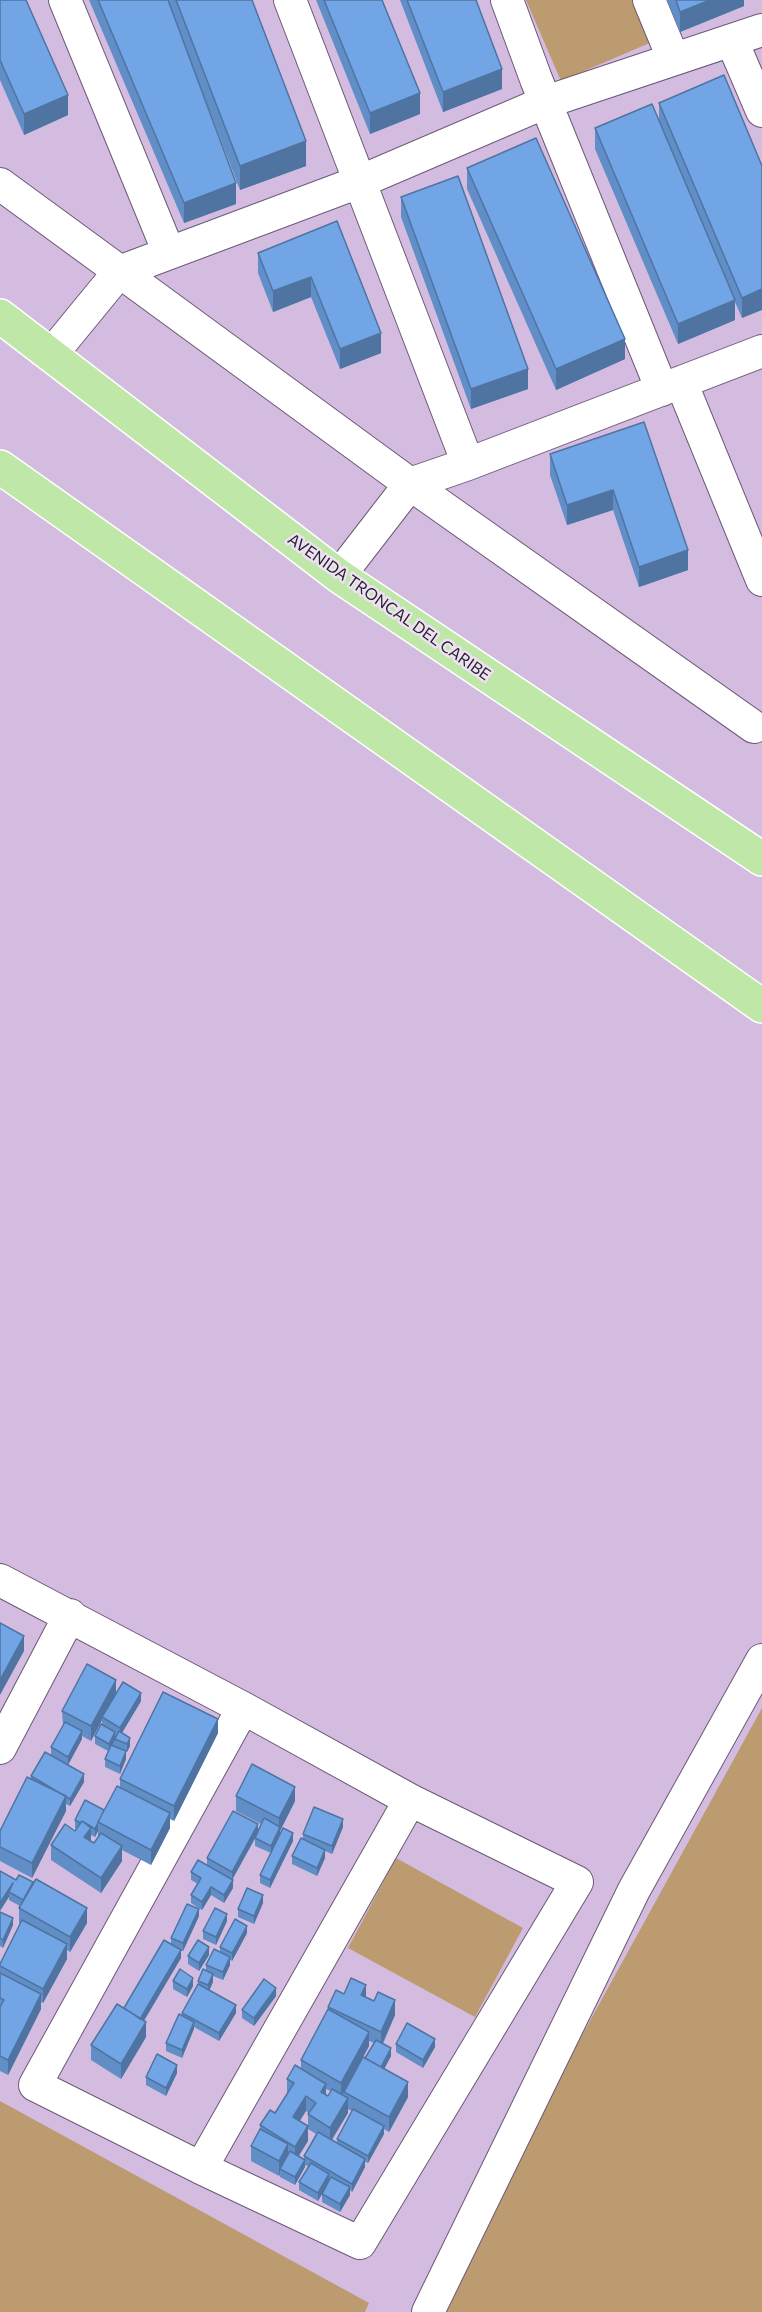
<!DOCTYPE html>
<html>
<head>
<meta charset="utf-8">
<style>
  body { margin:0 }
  canvas { display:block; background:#d3bcdf }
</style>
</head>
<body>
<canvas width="762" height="2312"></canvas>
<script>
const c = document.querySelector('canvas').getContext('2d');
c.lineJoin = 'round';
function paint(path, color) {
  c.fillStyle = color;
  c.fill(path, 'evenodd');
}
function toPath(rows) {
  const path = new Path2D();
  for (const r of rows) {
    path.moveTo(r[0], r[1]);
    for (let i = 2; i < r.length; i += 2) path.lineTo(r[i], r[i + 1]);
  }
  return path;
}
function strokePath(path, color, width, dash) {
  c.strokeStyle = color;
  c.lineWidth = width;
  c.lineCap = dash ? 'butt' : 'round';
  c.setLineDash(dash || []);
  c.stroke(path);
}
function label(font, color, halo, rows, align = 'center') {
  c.font = font + ' Commissioner,sans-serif';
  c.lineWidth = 5;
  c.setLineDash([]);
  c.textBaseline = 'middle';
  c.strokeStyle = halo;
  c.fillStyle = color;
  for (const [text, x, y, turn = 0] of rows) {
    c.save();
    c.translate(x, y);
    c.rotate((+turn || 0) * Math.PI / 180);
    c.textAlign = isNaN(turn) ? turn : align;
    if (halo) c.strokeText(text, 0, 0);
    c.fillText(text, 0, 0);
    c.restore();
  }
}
paint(toPath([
  [526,0,634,0,652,42,561,81],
  [762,1708,762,2312,440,2312,575,2048],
  [396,1858,523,1928,475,2017,348,1948],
  [0,2101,369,2303,365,2312,0,2312]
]), '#bc9b70');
const minor = toPath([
  [65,0,169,253],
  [290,0,468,464],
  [507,0,536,79,662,390],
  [649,0,673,58],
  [732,41,762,111],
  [0,184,410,484,754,727],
  [51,355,119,272,359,182,546,102,762,30],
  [681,382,762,580],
  [339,576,410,484,468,464,762,351],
  [0,1580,243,1708,410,1800,577,1882,360,2243,201,2168,35,2085,243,1708],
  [0,1748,70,1615],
  [201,2168,410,1800],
  [428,2312,634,1890,762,1660]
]);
const trunk = toPath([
  [0,316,339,576,762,859],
  [0,467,762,1006]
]);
strokePath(minor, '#6d5977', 34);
strokePath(trunk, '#fff', 36);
strokePath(minor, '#fff', 32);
strokePath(trunk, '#bfe7a8', 33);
paint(toPath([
  [0,0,68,115,24,135,0,80],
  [89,0,252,0,306,166,240,190,209,109,236,204,184,223],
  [316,0,382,0,420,114,370,134],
  [400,0,476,0,502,89,443,112],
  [667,0,744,0,744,6,680,32],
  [659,103,762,166,742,318,735,302,735,320,678,344,595,149,595,128,659,119],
  [467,168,625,359,556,390,467,189],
  [401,197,528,389,471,409,401,217],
  [337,221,381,353,340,369,311,297,273,312,258,273,258,253],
  [644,422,688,570,639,587,613,510,567,525,550,475,550,454],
  [116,1694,141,1701,122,1733,130,1746,127,1752,126,1752,126,1759,120,1774,105,1767,105,1759,108,1751,95,1744,95,1736,102,1725,102,1720,91,1741,82,1736,82,1739,68,1765,51,1755,51,1747,63,1726,62,1711],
  [218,1733,174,1821,170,1819,170,1828,151,1865,122,1850,122,1861,101,1893,51,1860,51,1845,75,1831,77,1829,75,1828,75,1820,104,1810,120,1787,120,1779],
  [98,1831,98,1837,94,1843,91,1841,91,1835,95,1837],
  [31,1776,84,1782,70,1806,66,1804,66,1811,32,1878,0,1861,0,1831,31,1779],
  [236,1796,295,1801,280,1831,280,1834,293,1841,270,1888,260,1883,260,1875,271,1853,255,1846,255,1839,232,1880,233,1888,224,1903,211,1895,202,1910,191,1903,191,1895,198,1884,191,1880,191,1872,207,1865,207,1858,258,1830,261,1824,236,1811],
  [343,1827,332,1854,325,1851,325,1858,317,1876,292,1864,292,1856,303,1839,303,1834],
  [0,1871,87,1923,70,1952,67,1950,67,1959,43,2003,41,2002,41,2009,8,2075,0,2071,0,1964,20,1924,19,1923,19,1908,20,1906,9,1900,9,1897],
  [263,1903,254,1924,238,1917,238,1909],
  [0,1912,13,1925,3,1948,0,1946],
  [199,1916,183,1951,181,1951,181,1958,144,2021,146,2037,121,2079,91,2060,91,2045,124,2008,171,1944,171,1938],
  [227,1921,216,1945,203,1939,203,1931],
  [247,1933,232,1961,230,1960,230,1965,223,1980,213,1976,213,1982,209,1991,236,2013,219,2041,194,2027,182,2058,166,2051,166,2043,182,2016,182,2013,198,1984,198,1981,206,1971,206,1965,220,1952,220,1947],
  [209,1955,199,1971,188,1964,188,1956],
  [173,1981,193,1986,187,1997,173,1989],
  [344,1994,366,1997,395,2015,383,2044,391,2056,384,2069,408,2097,389,2132,384,2129,384,2134,368,2163,365,2162,365,2167,352,2192,350,2190,350,2195,340,2212,322,2202,322,2194,330,2179,329,2178,329,2182,318,2201,299,2190,299,2182,309,2167,305,2165,305,2167,295,2185,280,2177,280,2174,279,2176,251,2161,251,2146,260,2129,260,2125,275,2113,287,2094,287,2079,301,2069,301,2060,328,2010,328,2007],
  [369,2041,374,2043,365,2059,352,2078,369,2046],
  [326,2089,331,2091,328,2096,326,2095],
  [348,2109,352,2111,337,2139,337,2143,332,2140,348,2113],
  [306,2111,309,2113,308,2114,308,2129,316,2134,304,2156,304,2159,299,2156,308,2141,299,2121],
  [276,1996,254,2026,242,2018,242,2010],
  [396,2044,435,2047,423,2068,396,2052],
  [177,2073,166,2096,146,2085,146,2077]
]), '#618ec6');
paint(toPath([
  [710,0,744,0,744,6,680,32,680,12],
  [502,69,502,89,443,112,443,92],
  [420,93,420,114,370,134,370,113],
  [68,95,68,115,24,135,24,114],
  [306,141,306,166,240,190,240,166],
  [236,183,236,204,184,223,184,203],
  [311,277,311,297,273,312,273,291],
  [762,289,762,310,742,318,742,298],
  [735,300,735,320,678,344,678,324],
  [381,333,381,353,340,369,340,349],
  [625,339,625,359,556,390,556,369],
  [528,369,528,389,471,409,471,389],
  [613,490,613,510,567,525,567,505],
  [688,550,688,570,639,587,639,567],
  [24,1636,24,1651,0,1695,0,1680],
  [116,1680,116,1694,102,1717,102,1720,91,1741,91,1726],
  [141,1693,141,1701,120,1736,120,1728],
  [218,1719,218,1733,174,1821,174,1806],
  [82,1731,82,1739,68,1765,68,1757],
  [115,1732,115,1740,109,1751,109,1744],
  [130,1738,130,1746,127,1752,127,1744],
  [126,1751,126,1759,120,1774,120,1766],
  [84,1774,84,1782,70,1806,70,1799],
  [295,1787,295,1801,280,1831,280,1835,271,1853,271,1846,279,1829,279,1818],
  [66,1796,66,1811,32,1878,32,1863],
  [170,1813,170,1828,151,1865,151,1850],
  [343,1819,343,1827,332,1854,332,1846],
  [98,1823,98,1831,95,1837,95,1829],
  [258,1824,258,1832,232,1880,232,1872],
  [91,1828,91,1842,84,1837],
  [293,1833,293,1841,270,1888,270,1880],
  [122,1846,122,1861,101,1893,101,1878],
  [325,1850,325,1858,317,1876,317,1868],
  [233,1880,233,1888,224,1903,224,1895],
  [13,1883,9,1892,9,1897,0,1911,0,1903],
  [211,1887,211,1895,202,1910,202,1902],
  [263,1895,263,1903,254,1924,254,1916],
  [87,1908,87,1923,70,1952,70,1937],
  [199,1909,199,1916,183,1951,183,1943],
  [227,1914,227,1921,216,1945,216,1937],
  [13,1918,13,1925,3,1948,3,1940],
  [247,1926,247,1933,232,1961,232,1953],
  [67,1944,67,1959,43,2003,43,1989],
  [209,1947,209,1955,199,1971,199,1963],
  [181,1950,181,1958,140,2027,140,2019],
  [230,1957,230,1965,223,1980,223,1972],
  [213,1974,213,1982,208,1993,208,1985],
  [193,1978,193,1986,187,1997,187,1989],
  [366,1985,366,2000,361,1995],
  [276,1988,276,1996,254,2026,254,2018],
  [41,1994,41,2009,8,2075,8,2060],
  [395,2000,395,2015,381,2046,381,2032],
  [236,2005,236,2013,219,2041,219,2033],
  [146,2022,146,2037,121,2079,121,2064],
  [194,2022,194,2029,182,2058,182,2050],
  [369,2032,369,2046,341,2097,341,2083],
  [435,2039,435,2047,423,2068,423,2060],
  [391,2048,391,2056,381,2075,381,2067],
  [177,2065,177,2073,166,2096,166,2088],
  [408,2082,408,2097,389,2132,389,2117],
  [326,2084,326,2099,321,2092],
  [306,2096,306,2111,293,2132,293,2117],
  [348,2098,348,2113,330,2142,330,2128],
  [308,2126,308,2141,295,2161,295,2147],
  [384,2126,384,2134,368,2163,368,2156],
  [288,2144,288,2158,280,2169,280,2174,279,2176,279,2161],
  [365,2159,365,2167,352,2192,352,2184],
  [305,2160,305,2167,295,2185,295,2177],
  [329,2174,329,2182,318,2201,318,2193],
  [350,2187,350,2195,340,2212,340,2204]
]), '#4f74a1');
const building = toPath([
  [0,0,26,0,68,95,24,114,0,60,0,0],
  [98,0,168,0,236,183,184,203,98,0],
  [176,0,252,0,306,141,240,166,176,0],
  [324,0,382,0,420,93,370,113,324,0],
  [407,0,476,0,502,69,443,92,407,0],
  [676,0,710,0,680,12,676,0],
  [724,75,762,166,762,289,742,298,659,103,724,75],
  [652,104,735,300,678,324,595,128,652,104],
  [536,138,625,339,556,369,467,168,536,138],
  [458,176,528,369,471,389,401,197,458,176],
  [337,221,381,333,340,349,311,277,273,291,258,253,337,221],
  [644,422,688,550,639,567,613,490,567,505,550,454,644,422],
  [0,1623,24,1636,0,1680,0,1623],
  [87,1664,116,1680,91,1726,62,1711,87,1664],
  [123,1682,141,1693,120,1728,102,1717,123,1682],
  [163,1692,218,1719,174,1806,120,1779,163,1692],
  [65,1722,82,1731,68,1757,51,1747,65,1722],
  [101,1724,115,1732,109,1744,95,1736,101,1724],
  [119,1731,130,1738,127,1744,115,1739,119,1731],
  [111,1745,126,1751,120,1766,105,1759,111,1745],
  [45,1752,84,1774,70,1799,31,1776,45,1752],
  [252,1764,295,1787,279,1818,236,1796,252,1764],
  [27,1777,66,1796,32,1863,0,1847,0,1831,27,1777],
  [117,1786,170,1813,151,1850,98,1822,117,1786],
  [85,1800,104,1810,95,1829,82,1821,81,1823,75,1820,85,1800],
  [314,1807,343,1819,332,1846,303,1834,314,1807],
  [233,1811,258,1824,232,1872,207,1858,233,1811],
  [264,1818,280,1827,271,1846,255,1838,264,1818],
  [82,1821,91,1828,84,1837,94,1843,101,1833,122,1846,101,1878,51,1845,65,1824,75,1831,82,1821],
  [283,1828,293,1833,270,1880,260,1875,283,1828],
  [301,1838,325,1850,317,1868,292,1856,301,1838],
  [198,1860,233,1880,224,1895,211,1887,202,1902,191,1895,201,1878,191,1872,198,1860],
  [0,1871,16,1880,19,1875,33,1882,23,1900,9,1892,13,1883,0,1903,0,1871],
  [36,1879,87,1908,70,1937,19,1908,36,1879],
  [247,1888,263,1895,254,1916,238,1909,247,1888],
  [187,1904,199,1909,183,1943,171,1938,187,1904],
  [215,1908,227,1914,216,1937,203,1931,215,1908],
  [0,1912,13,1918,3,1940,0,1938,0,1912],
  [235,1919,247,1926,232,1953,220,1947,235,1919],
  [22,1920,67,1944,43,1989,0,1966,0,1964,22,1920],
  [164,1940,181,1950,140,2019,124,2008,164,1940],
  [198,1940,209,1947,199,1963,188,1956,198,1940],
  [214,1949,230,1957,223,1972,206,1965,214,1949],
  [180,1969,193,1978,187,1989,173,1981,180,1969],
  [203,1969,213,1974,208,1985,198,1981,203,1969],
  [0,1973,41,1994,8,2060,0,2056,0,2007,4,2000,0,1998,0,1973],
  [351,1978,366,1985,361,1995,374,2001,378,1992,395,2000,381,2032,328,2007,336,1990,344,1994,351,1978],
  [264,1979,276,1988,254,2018,242,2010,264,1979],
  [198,1984,236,2005,219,2033,182,2013,198,1984],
  [117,2004,146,2022,121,2064,91,2045,117,2004],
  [328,2009,369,2032,341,2083,301,2060,328,2009],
  [179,2014,194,2022,182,2050,166,2043,179,2014],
  [407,2023,435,2039,423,2060,396,2044,407,2023],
  [376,2040,391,2048,381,2067,365,2058,376,2040],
  [157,2054,177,2065,166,2088,146,2077,157,2054],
  [363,2057,408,2082,389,2117,344,2092,363,2057],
  [295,2065,326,2084,321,2092,328,2096,332,2089,348,2098,330,2128,308,2114,316,2103,306,2096,293,2117,308,2126,295,2147,260,2125,270,2110,275,2113,294,2083,287,2079,295,2065],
  [353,2109,384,2126,368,2156,337,2139,353,2109],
  [260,2129,288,2144,279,2161,251,2146,260,2129],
  [318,2132,365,2159,352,2184,304,2156,318,2132],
  [290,2151,305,2160,295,2177,280,2169,290,2151],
  [311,2163,329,2174,318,2193,299,2182,311,2163],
  [331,2177,350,2187,340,2204,322,2194,331,2177]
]);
paint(building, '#71a5e6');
strokePath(building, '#4f74a1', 1.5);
label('16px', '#2b2230', '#ede1f3', [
  ["AVENIDA TRONCAL DEL CARIBE",389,607,35]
]);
</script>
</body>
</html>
